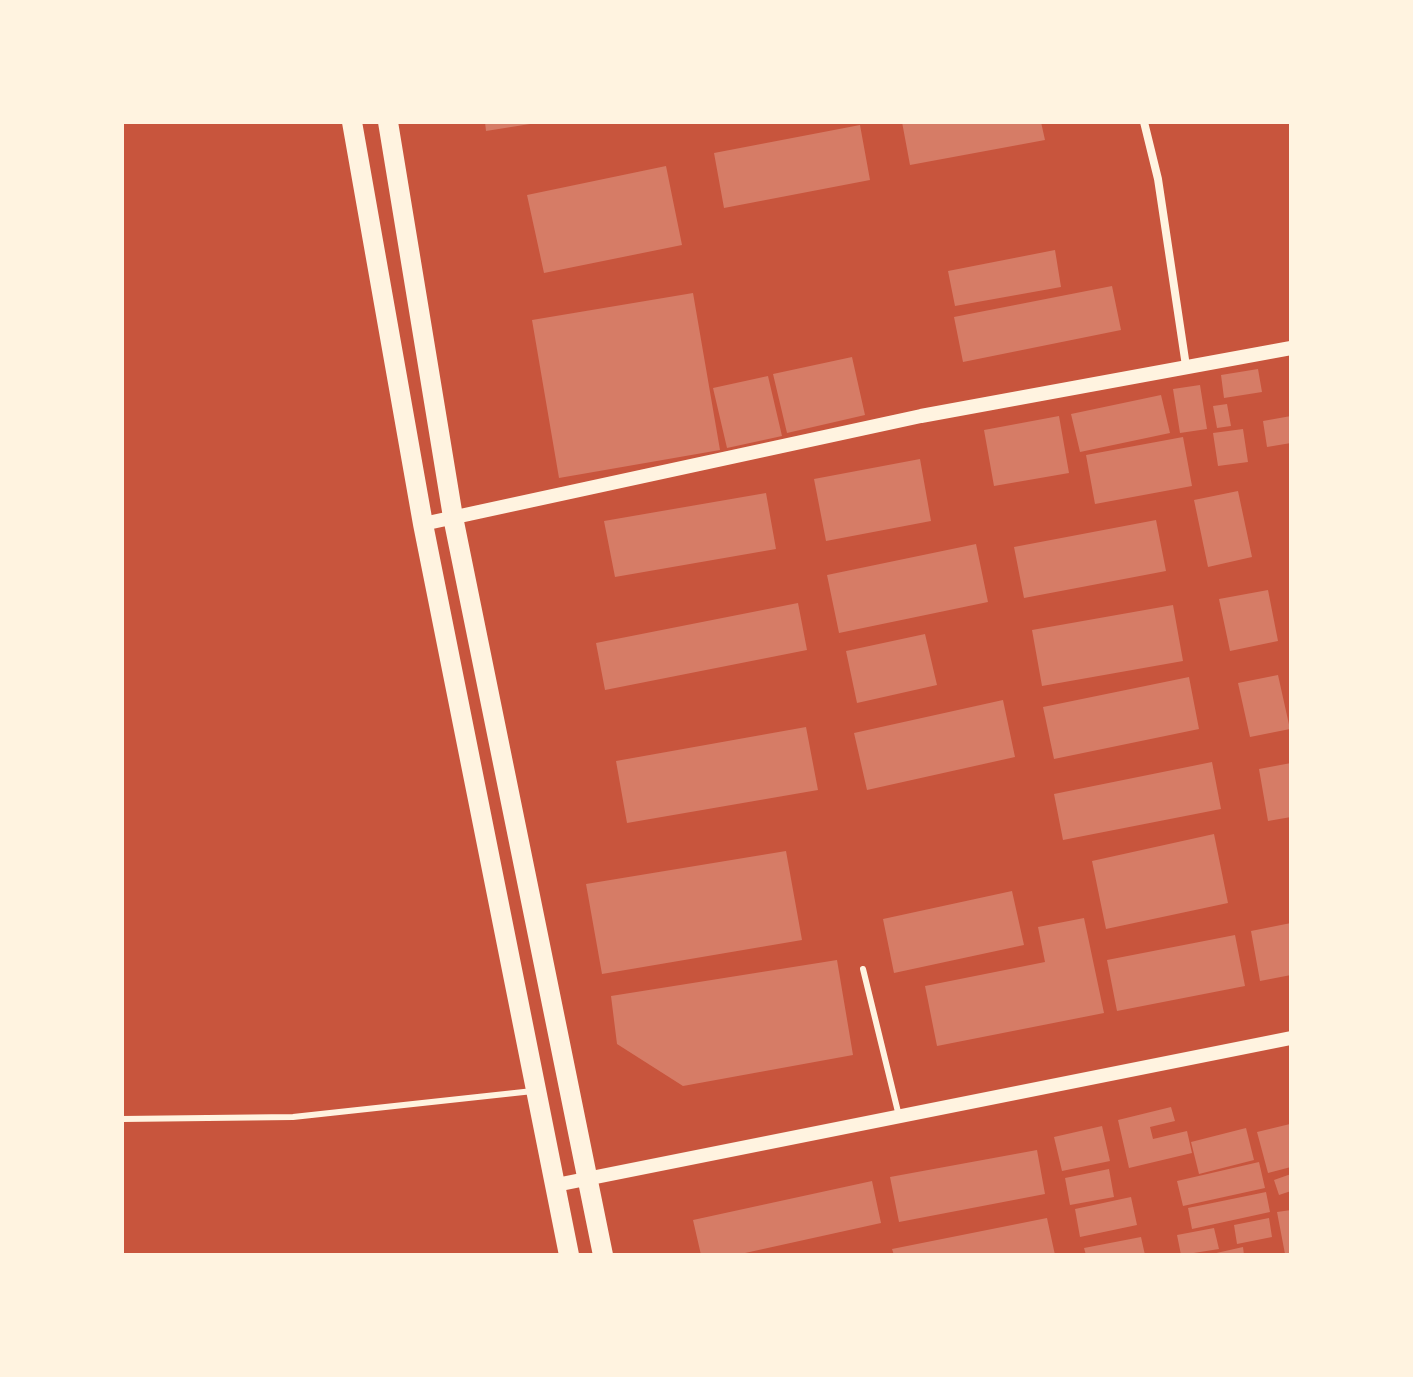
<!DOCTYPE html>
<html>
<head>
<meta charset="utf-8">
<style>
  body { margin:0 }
  #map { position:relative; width:1413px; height:1377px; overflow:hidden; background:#c8553d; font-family:"DejaVu Sans",sans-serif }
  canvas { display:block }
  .frame { position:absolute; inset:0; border:124px solid #fff3e0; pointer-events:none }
</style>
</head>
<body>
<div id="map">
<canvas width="1413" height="1377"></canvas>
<div class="frame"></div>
</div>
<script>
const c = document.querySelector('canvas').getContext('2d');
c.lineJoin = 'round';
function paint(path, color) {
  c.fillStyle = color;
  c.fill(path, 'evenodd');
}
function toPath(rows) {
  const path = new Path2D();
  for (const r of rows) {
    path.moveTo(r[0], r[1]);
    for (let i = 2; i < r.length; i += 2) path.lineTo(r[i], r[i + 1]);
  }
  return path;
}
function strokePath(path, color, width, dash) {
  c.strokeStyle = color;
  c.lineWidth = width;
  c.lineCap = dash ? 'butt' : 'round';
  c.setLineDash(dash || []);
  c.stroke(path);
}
paint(toPath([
  [485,122,529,122,530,124,486,131],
  [902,122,1041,122,1045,140,910,165],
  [860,125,870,180,724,208,714,153],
  [666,166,682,245,544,273,527,195],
  [1055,250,1061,287,955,306,948,271],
  [1112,286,1121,330,963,362,954,317],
  [693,293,720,450,559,478,532,320],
  [852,357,865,415,787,433,773,374],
  [1258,369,1262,392,1224,398,1221,375],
  [768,376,782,436,727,448,713,388],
  [1200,385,1207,429,1180,433,1173,389],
  [1161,395,1170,433,1080,452,1071,414],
  [1227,404,1231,426,1217,428,1213,406],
  [1059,416,1069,473,994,486,984,430],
  [1291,416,1291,443,1267,447,1263,421],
  [1243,429,1248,462,1218,466,1213,433],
  [1183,437,1192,486,1095,504,1086,455],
  [920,459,931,521,826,541,814,479],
  [1238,491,1252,557,1208,567,1194,500],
  [766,493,776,549,615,577,604,521],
  [1156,520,1166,571,1024,598,1014,547],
  [976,544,988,602,839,633,827,575],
  [1268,590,1278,641,1230,651,1219,599],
  [798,603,807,650,605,690,596,643],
  [1173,605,1183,661,1042,686,1032,630],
  [925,634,937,685,857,703,846,651],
  [1278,675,1290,729,1250,737,1238,683],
  [1189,677,1199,729,1054,759,1043,707],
  [1003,700,1015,757,867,790,854,733],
  [806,727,818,790,627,823,616,761],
  [1212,762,1221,809,1063,840,1054,794],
  [1291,763,1291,817,1268,821,1259,769],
  [1214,834,1228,903,1106,929,1092,861],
  [786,851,802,940,602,974,586,884],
  [1012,891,1024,945,894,973,883,919],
  [1084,918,1104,1013,937,1046,925,986,1045,962,1038,927],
  [1291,923,1291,975,1260,981,1251,931],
  [1235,935,1245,986,1117,1011,1107,960],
  [837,960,853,1055,683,1086,617,1044,611,996],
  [1171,1107,1175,1121,1150,1127,1153,1139,1187,1131,1192,1153,1129,1168,1118,1120],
  [1290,1124,1291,1167,1268,1173,1257,1132],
  [1102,1126,1110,1161,1062,1171,1054,1137],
  [1246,1128,1254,1160,1199,1174,1191,1142],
  [1037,1150,1045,1194,899,1222,890,1177],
  [1259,1162,1265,1188,1183,1206,1177,1181],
  [1109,1169,1114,1197,1070,1205,1065,1178],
  [1291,1174,1291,1191,1279,1195,1274,1180],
  [872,1181,881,1223,736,1255,701,1255,693,1220],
  [1266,1192,1270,1212,1192,1229,1188,1208],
  [1131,1197,1137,1225,1080,1237,1075,1209],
  [1291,1210,1291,1253,1285,1254,1277,1212],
  [1047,1218,1055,1255,894,1255,892,1249],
  [1269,1218,1272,1237,1237,1244,1234,1225],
  [1214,1228,1219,1249,1181,1255,1177,1235],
  [1141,1237,1145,1255,1086,1255,1084,1248],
  [1243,1247,1244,1255,1212,1255,1212,1254]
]), '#d67c66');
strokePath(toPath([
  [863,969,899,1116],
  [122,1119,293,1117,533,1091]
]), '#fff3e0', 6);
strokePath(toPath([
  [1144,122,1158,179,1186,366]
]), '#fff3e0', 8);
strokePath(toPath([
  [423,524,921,416,1291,348],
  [556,1185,1291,1038]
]), '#fff3e0', 14);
strokePath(toPath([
  [352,122,423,524,569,1255],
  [388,122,453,517,603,1255]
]), '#fff3e0', 20);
</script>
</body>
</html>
